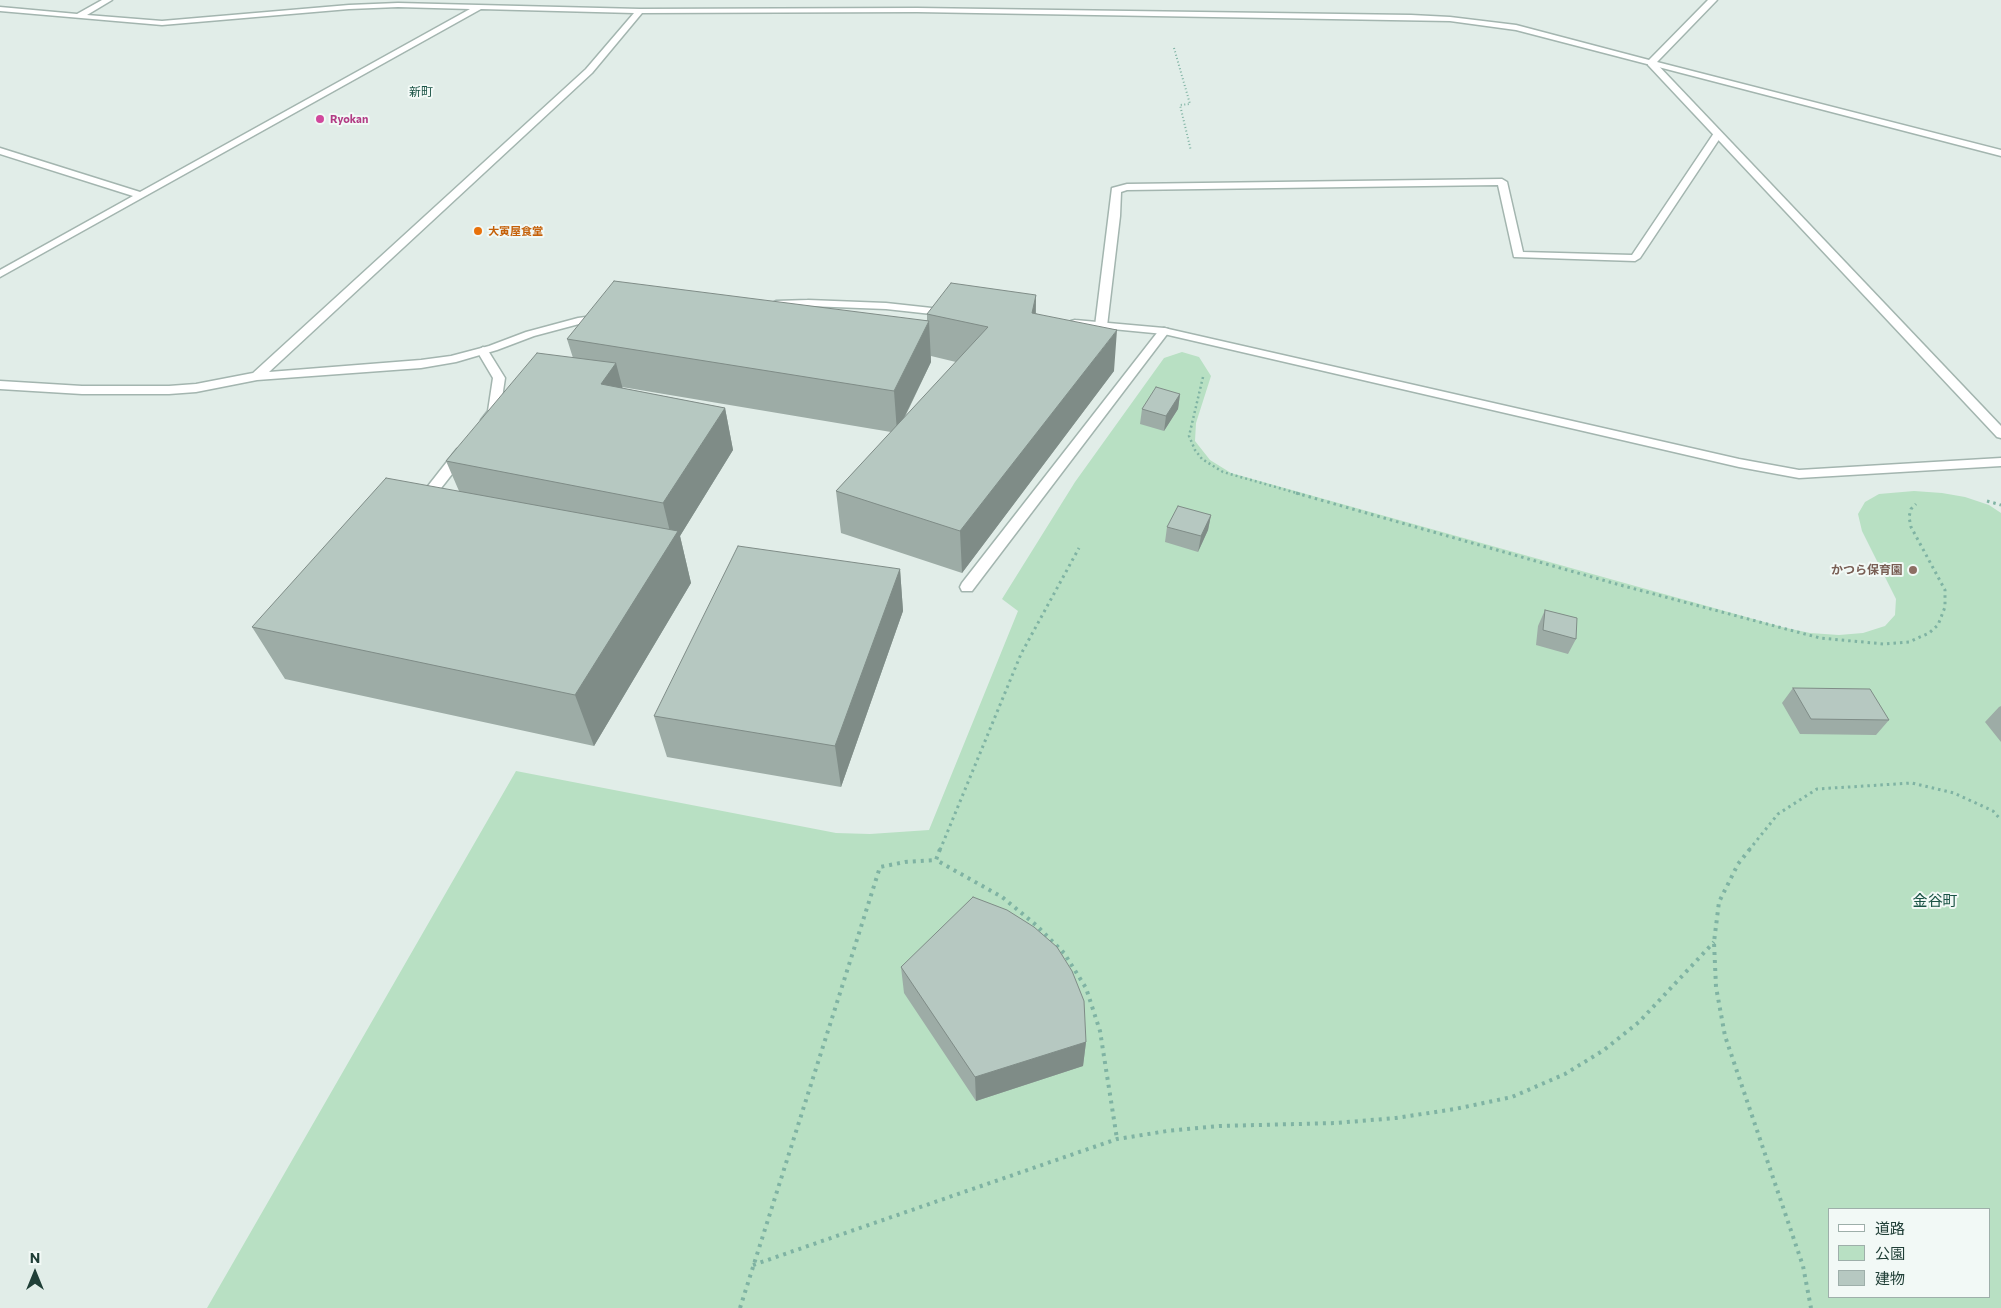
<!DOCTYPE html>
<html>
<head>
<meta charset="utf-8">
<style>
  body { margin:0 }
  #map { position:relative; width:2001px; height:1308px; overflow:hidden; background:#e1ede8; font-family:Commissioner,"Noto Sans JP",sans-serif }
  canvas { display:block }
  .legend { position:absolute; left:1828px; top:1208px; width:162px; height:90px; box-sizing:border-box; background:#f2f9f6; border:1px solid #9eafaa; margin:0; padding:6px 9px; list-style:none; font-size:15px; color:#203f37 }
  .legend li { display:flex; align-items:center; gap:10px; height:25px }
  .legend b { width:25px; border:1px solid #9eafaa }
  .north { position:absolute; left:10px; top:1248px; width:50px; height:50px; -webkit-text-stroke:4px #f2f9f6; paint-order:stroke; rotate:0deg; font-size:14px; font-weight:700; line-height:20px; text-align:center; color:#203f37 }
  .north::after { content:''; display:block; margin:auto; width:18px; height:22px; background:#203f37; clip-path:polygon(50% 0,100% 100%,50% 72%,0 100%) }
</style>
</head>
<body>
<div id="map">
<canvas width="2001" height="1308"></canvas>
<ul class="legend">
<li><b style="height:6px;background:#fff"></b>道路</li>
<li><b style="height:14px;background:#b8e0c3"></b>公園</li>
<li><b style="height:14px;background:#b6c8c1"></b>建物</li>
</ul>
<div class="north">N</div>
</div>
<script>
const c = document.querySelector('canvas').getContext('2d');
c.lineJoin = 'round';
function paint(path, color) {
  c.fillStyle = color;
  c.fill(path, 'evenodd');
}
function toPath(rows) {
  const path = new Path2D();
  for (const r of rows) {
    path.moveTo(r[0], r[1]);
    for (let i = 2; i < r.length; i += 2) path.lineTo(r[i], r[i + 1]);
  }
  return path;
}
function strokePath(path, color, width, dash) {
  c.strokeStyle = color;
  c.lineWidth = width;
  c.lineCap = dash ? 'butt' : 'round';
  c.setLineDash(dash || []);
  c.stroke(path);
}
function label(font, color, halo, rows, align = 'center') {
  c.font = font + ' Commissioner,"Noto Sans JP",sans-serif';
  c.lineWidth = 4;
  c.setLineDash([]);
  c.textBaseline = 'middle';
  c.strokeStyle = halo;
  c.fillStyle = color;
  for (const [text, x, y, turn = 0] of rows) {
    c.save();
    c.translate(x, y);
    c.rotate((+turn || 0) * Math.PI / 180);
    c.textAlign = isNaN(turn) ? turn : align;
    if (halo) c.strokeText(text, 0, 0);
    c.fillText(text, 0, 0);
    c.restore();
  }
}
paint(toPath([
  [1182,352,1199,357,1211,376,1196,423,1195,441,1210,460,1231,473,1782,627,1810,633,1839,635,1863,633,1885,626,1895,615,1896,599,1862,531,1858,514,1865,502,1879,494,1914,491,1942,493,1965,497,1989,505,2001,513,2001,1308,207,1308,516,771,836,833,870,834,929,830,1018,611,1002,599,1075,482,1164,358],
  [1830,1209,1990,1209,1990,1297,1830,1297]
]), '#b8e0c3');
const service = toPath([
  [1717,132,1722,135,1640,258,1635,261,1514,257,1498,185,1127,190,1121,192,1120,216,1107,326,1101,329,1095,326,1112,188,1127,184,1502,179,1507,182,1523,252,1632,255,1714,133,1717,132],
  [1164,328,1168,329,1170,331,1168,333,972,591,962,591,960,587,962,583,1160,329,1164,328],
  [483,347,487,349,505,378,500,411,491,423,487,424,481,420,488,411,493,378,477,351,483,347],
  [462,448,467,449,468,452,467,455,427,506,417,506,415,503,417,500,457,449,462,448]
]);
const minor = toPath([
  [102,0,112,0,87,15,162,21,349,5,398,3,640,9,917,8,1411,15,1450,17,1516,25,1649,60,1708,0,1717,0,1657,62,2001,150,2001,156,1516,30,1450,21,917,12,642,13,592,73,269,372,421,360,451,356,489,346,526,332,578,318,601,315,607,318,605,320,579,324,534,336,497,350,456,362,421,368,257,380,196,392,169,394,82,394,0,389,0,381,82,386,169,386,196,384,253,373,586,69,634,13,481,9,0,277,0,270,133,196,0,154,0,148,140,192,470,9,398,7,349,9,162,25,0,11,0,7,77,14,102,0],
  [808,300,886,303,950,310,956,313,950,316,886,309,808,306,776,307,770,304,776,301,808,300],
  [1075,320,1164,328,1739,459,1799,470,2001,458,2001,466,1799,478,1739,467,1164,334,1071,325,1069,323,1071,321,1075,320]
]);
const tertiary = toPath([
  [1651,60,1654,61,2001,426,2001,438,1997,437,1648,65,1648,61,1651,60]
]);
strokePath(service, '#a3b5af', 3);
strokePath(minor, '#a3b5af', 3);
strokePath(tertiary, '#a3b5af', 3);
strokePath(toPath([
  [1174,48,1190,104,1180,105,1191,151]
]), '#7fb3a3', 2, [1, 2.5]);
strokePath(toPath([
  [1203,377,1189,436,1195,450,1202,459,1223,472,1300,494]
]), '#7fb3a3', 2.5, [2, 3]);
strokePath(toPath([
  [1296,493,1620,585,1820,638,1884,644,1909,642,1929,633,1938,625,1945,607,1945,590,1911,527,1909,517,1911,509,1916,504],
  [1987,501,2001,505],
  [940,850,1021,654,1079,548],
  [1749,850,1778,814,1817,789,1912,783,1954,793,1993,811,2001,820]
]), '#7fb3a3', 3, [2.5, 4]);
strokePath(toPath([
  [940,849,936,860,1002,897,1036,925,1064,953,1086,988,1100,1031,1117,1139],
  [1750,849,1738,864,1719,902,1714,942,1716,987,1725,1036,1803,1266,1811,1308],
  [753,1265,1117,1139,1167,1131,1220,1126,1336,1123,1396,1118,1455,1109,1512,1097,1565,1074,1604,1050,1639,1022,1714,942],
  [740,1308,880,867,905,862,936,860]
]), '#7fb3a3', 4, [3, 5]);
paint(service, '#fff');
paint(minor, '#fff');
paint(tertiary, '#fff');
paint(toPath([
  [1036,295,1036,313,1114,371,962,573,841,533,836,491,891,432,622,387,622,388,725,408,733,450,680,536,691,583,594,746,285,679,252,627,459,491,446,461,573,358,567,339,927,320,927,314],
  [931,356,956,362,905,417,931,362],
  [1180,394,1178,409,1164,431,1140,424,1142,409],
  [1211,515,1208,530,1198,552,1165,542,1167,527],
  [900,569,903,611,841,787,667,757,654,716],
  [1545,610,1576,639,1568,654,1536,645,1538,626],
  [1793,688,1889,720,1876,735,1800,734,1782,703],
  [2001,706,2001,742,1985,722,1999,707],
  [901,967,1086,1042,1083,1066,976,1101,904,993]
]), '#9daca6');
paint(toPath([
  [1036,295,1035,336,1032,313],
  [929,321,931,362,897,432,894,391],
  [1117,330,1114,371,962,573,960,531],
  [616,363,627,405,601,384],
  [1180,394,1178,409,1164,431,1166,416],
  [725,408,733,450,680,536,691,583,594,746,575,695,672,540,663,503],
  [1211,515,1208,530,1198,552,1201,536],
  [900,569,903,611,841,787,835,746],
  [1086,1042,1083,1066,976,1101,975,1077]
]), '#7f8c87');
const building = toPath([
  [614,281,929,321,894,391,567,339,614,281],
  [951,283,1036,295,1032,313,1117,330,960,531,836,491,988,327,927,314,951,283],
  [537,353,616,363,601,384,725,408,663,503,446,461,537,353],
  [1156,387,1180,394,1166,416,1142,409,1156,387],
  [386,478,678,531,575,695,252,627,386,478],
  [1178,506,1211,515,1201,536,1167,527,1178,506],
  [738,546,900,569,835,746,654,716,738,546],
  [1545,610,1577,618,1576,639,1543,630,1545,610],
  [1793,688,1870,689,1889,720,1811,719,1793,688],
  [973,897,1007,910,1034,927,1057,947,1072,971,1084,1001,1086,1042,975,1077,901,967,973,897]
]);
paint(building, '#b6c8c1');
strokePath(building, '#7f8c87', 1);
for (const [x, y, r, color] of [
  [320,119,5,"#d1479c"],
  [478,231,5,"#e8710a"],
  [1913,570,5,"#8d6e63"]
]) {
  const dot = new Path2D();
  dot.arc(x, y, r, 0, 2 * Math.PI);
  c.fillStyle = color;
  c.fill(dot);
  strokePath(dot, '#f2f9f6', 2);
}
label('bold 11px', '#b23c85', '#f2f9f6', [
  ["Ryokan",330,119]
], 'left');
label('bold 11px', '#c56008', '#f2f9f6', [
  ["大寅屋食堂",488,231]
], 'left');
label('12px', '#1a5345', '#f2f9f6', [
  ["新町",421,92]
]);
label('bold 12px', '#785e54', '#f2f9f6', [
  ["かつら保育園",1903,570]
], 'right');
label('15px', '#1a5345', '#f2f9f6', [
  ["金谷町",1935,901]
]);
</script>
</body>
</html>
